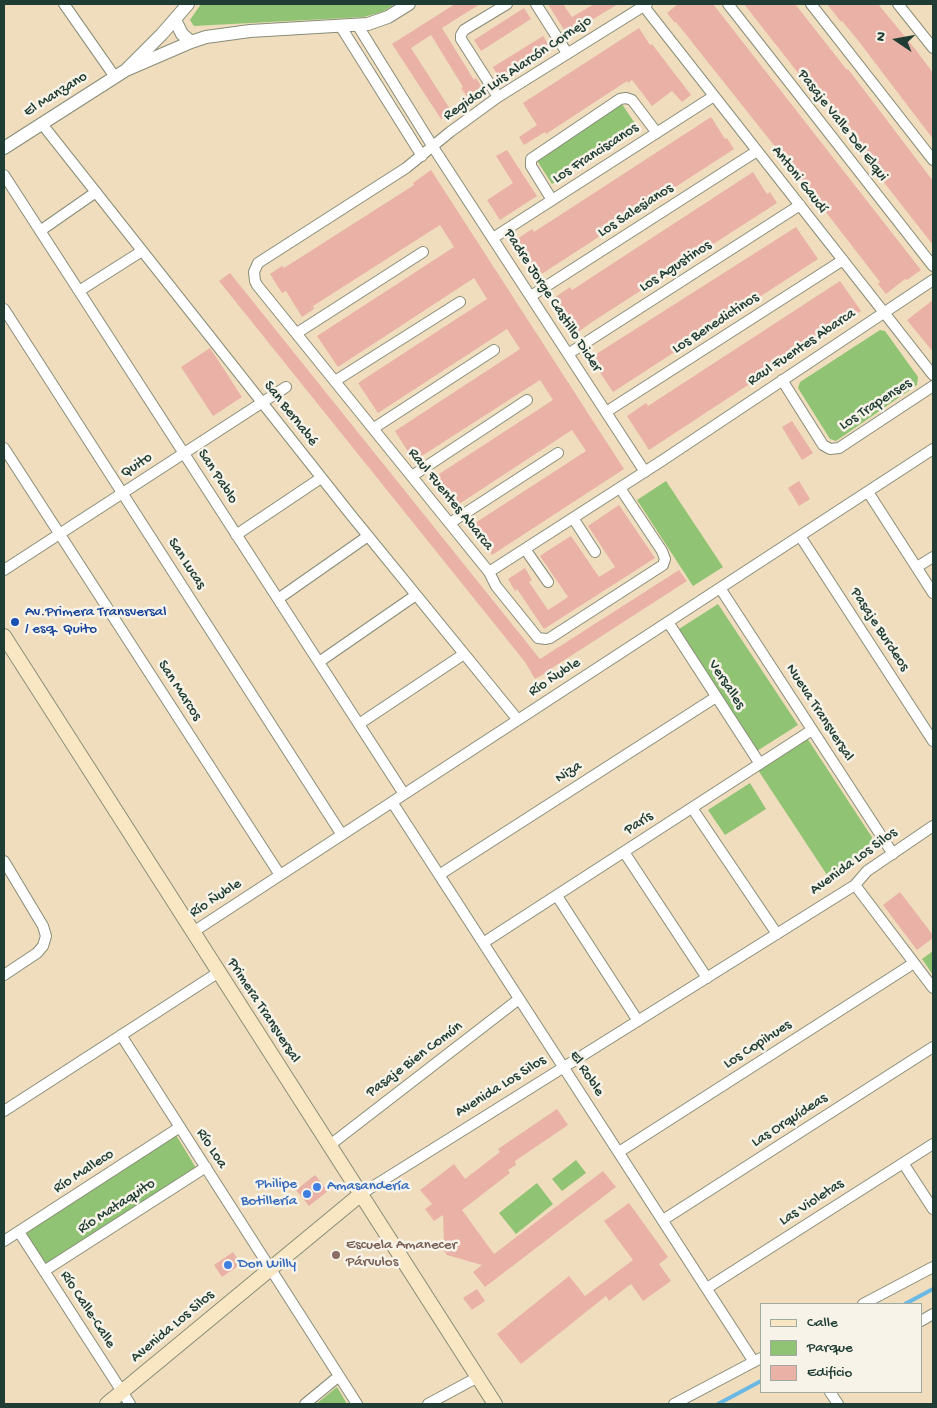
<!DOCTYPE html>
<html>
<head>
<meta charset="utf-8">
<style>
  body { margin:0 }
  #map { position:relative; width:937px; height:1408px; overflow:hidden; background:#f0ddbd; font-family:"Gochi Hand",sans-serif }
  canvas { display:block }
  .frame { position:absolute; inset:0; border:5px solid #1f3d34; pointer-events:none }
  .legend { position:absolute; left:760px; top:1303px; width:162px; height:90px; box-sizing:border-box; background:#f7f3e8; border:1px solid #a1aaa0; margin:0; padding:6px 9px; list-style:none; font-size:15px; color:#1f3d34 }
  .legend li { display:flex; align-items:center; gap:10px; height:25px }
  .legend b { width:25px; border:1px solid #a1aaa0 }
  .north { position:absolute; left:872px; top:15px; width:50px; height:50px; -webkit-text-stroke:4px #f7f3e8; paint-order:stroke; rotate:282deg; font-size:14px; font-weight:700; line-height:20px; text-align:center; color:#1f3d34 }
  .north::after { content:''; display:block; margin:auto; width:18px; height:22px; background:#1f3d34; clip-path:polygon(50% 0,100% 100%,50% 72%,0 100%) }
</style>
</head>
<body>
<div id="map">
<canvas width="937" height="1408"></canvas>
<div class="frame"></div>
<ul class="legend">
<li><b style="height:6px;background:#f9e7c3"></b>Calle</li>
<li><b style="height:14px;background:#90c373"></b>Parque</li>
<li><b style="height:14px;background:#eab2a7"></b>Edificio</li>
</ul>
<div class="north">N</div>
</div>
<script>
const c = document.querySelector('canvas').getContext('2d');
c.lineJoin = 'round';
function paint(path, color) {
  c.fillStyle = color;
  c.fill(path, 'evenodd');
}
function toPath(rows) {
  const path = new Path2D();
  for (const r of rows) {
    path.moveTo(r[0], r[1]);
    for (let i = 2; i < r.length; i += 2) path.lineTo(r[i], r[i + 1]);
  }
  return path;
}
function strokePath(path, color, width, dash) {
  c.strokeStyle = color;
  c.lineWidth = width;
  c.lineCap = dash ? 'butt' : 'round';
  c.setLineDash(dash || []);
  c.stroke(path);
}
function label(font, color, halo, rows, align = 'center') {
  c.font = font + ' "Gochi Hand",sans-serif';
  c.lineWidth = 5;
  c.setLineDash([]);
  c.textBaseline = 'middle';
  c.strokeStyle = halo;
  c.fillStyle = color;
  for (const [text, x, y, turn = 0] of rows) {
    c.save();
    c.translate(x, y);
    c.rotate((+turn || 0) * Math.PI / 180);
    c.textAlign = isNaN(turn) ? turn : align;
    if (halo) c.strokeText(text, 0, 0);
    c.fillText(text, 0, 0);
    c.restore();
  }
}
paint(toPath([
  [201,4,395,4,382,12,364,17,194,26,190,20],
  [622,104,638,128,552,184,536,159],
  [880,330,885,331,918,377,917,385,836,441,830,439,798,388,800,382],
  [666,481,723,567,693,586,637,500],
  [718,604,798,725,757,751,679,629],
  [807,738,877,845,829,878,758,770],
  [750,783,766,809,725,835,708,810],
  [933,951,933,975,922,959],
  [176,1135,196,1168,51,1264,44,1263,26,1237,28,1231],
  [576,1160,586,1173,562,1191,552,1179],
  [537,1183,553,1204,516,1234,499,1213],
  [337,1387,347,1404,316,1404]
]), '#90c373');
strokePath(toPath([
  [905,1304,933,1289],
  [718,1404,761,1381]
]), '#6ab8e4', 4);
paint(toPath([
  [455,4,480,4,442,28,474,80,476,78,483,89,468,98,461,88,463,87,431,35,411,48,452,112,441,119,392,44],
  [548,4,563,4,572,17,594,4,618,4,567,35],
  [678,4,713,4,921,270,907,280,905,279,886,294,878,284,880,282,784,158,676,22,675,23,667,13],
  [744,4,795,4,847,70,848,69,933,181,933,245],
  [827,4,878,4,916,50,933,73,933,139,857,39,842,21,841,22],
  [524,8,531,19,481,51,474,40],
  [639,28,650,45,652,44,691,95,682,102,672,91,652,106,632,80,628,83,627,81,546,134,545,132,524,145,519,137,537,125,523,103],
  [543,36,550,47,499,78,493,67],
  [711,117,725,139,727,138,734,149,537,277,514,241,532,229,534,232],
  [507,150,537,196,500,220,487,200,513,183,496,156],
  [431,170,624,469,492,555,472,525,586,451,572,430,453,508,433,478,553,400,540,380,414,461,395,431,520,349,507,329,378,413,358,383,487,299,474,278,338,367,317,336,454,247,440,225,313,306,314,309,302,317,286,291,282,293,270,274,282,266,284,268,414,185,413,183],
  [753,172,767,194,770,192,777,203,592,322,574,335,551,300,570,287,572,290],
  [796,227,818,259,613,392,590,358],
  [230,273,540,659,679,570,687,581,552,668,555,673,547,679,544,674,535,679,525,662,219,281],
  [840,281,861,311,649,450,627,416,646,403,648,406],
  [933,300,933,352,907,320],
  [210,348,242,397,213,416,181,367],
  [792,421,813,453,802,460,782,427],
  [799,481,810,499,799,506,788,488],
  [619,505,655,558,544,629,517,589,515,591,508,579,525,568,532,580,529,582,548,610,568,597,540,556,552,548,571,536,599,577,615,567,588,526],
  [900,892,933,935,933,938,917,950,883,905],
  [557,1109,568,1125,515,1161,516,1165,508,1170,510,1173,462,1210,494,1254,603,1171,616,1187,485,1287,473,1272,482,1265,447,1255,443,1249,444,1242,443,1215,434,1221,425,1209,432,1204,420,1190,454,1164,465,1179,500,1152,498,1149],
  [315,1175,328,1191,309,1206,296,1190],
  [629,1203,668,1257,659,1264,671,1281,643,1301,631,1284,609,1301,606,1296,521,1364,497,1334,569,1276,585,1296,633,1260,604,1221],
  [233,1252,241,1264,222,1277,214,1265],
  [477,1289,485,1301,472,1310,463,1298]
]), '#eab2a7');
const minor = toPath([
  [64,4,115,77],
  [536,4,567,53],
  [642,4,933,375],
  [728,4,933,266],
  [811,4,933,160],
  [898,4,933,48],
  [358,26,433,147,645,472],
  [341,27,422,156],
  [498,97,461,39,461,35,464,30,507,4],
  [42,124,351,515,518,720],
  [4,175,404,794],
  [552,200,531,166,531,159,620,99,626,98,632,100,657,133],
  [40,231,96,192],
  [493,238,714,96],
  [79,291,142,251],
  [531,296,757,151],
  [4,309,342,835],
  [297,333,423,252],
  [568,354,800,205],
  [782,380,823,445,830,449,839,448,933,386],
  [335,381,460,302],
  [606,412,843,260],
  [374,428,494,350],
  [4,448,280,875],
  [412,476,527,400],
  [620,488,662,551,665,559,663,565,550,638,546,639,538,638,496,586,489,572,257,285,255,281,254,272,258,263,406,168,450,132,498,97,647,4],
  [868,492,933,593],
  [573,518,595,552],
  [450,523,558,453],
  [236,535,321,478],
  [800,536,933,741],
  [525,549,548,582],
  [917,567,933,557],
  [4,570,286,387],
  [489,572,663,460,933,280],
  [720,588,893,854],
  [278,599,368,536],
  [668,622,760,764],
  [319,662,416,595],
  [359,724,464,654],
  [392,802,754,1362],
  [692,808,777,934],
  [624,852,707,978],
  [4,861,43,926,46,936,43,946,37,953,4,975],
  [439,875,716,697],
  [855,885,933,988],
  [557,896,638,1021],
  [193,932,933,449],
  [483,943,812,730],
  [121,1035,357,1404],
  [4,1111,219,972],
  [330,1145,519,999],
  [619,1152,914,963],
  [903,1163,933,1209],
  [361,1194,855,885,867,871,933,826],
  [663,1220,933,1047],
  [19,1232,130,1404],
  [4,1241,180,1127],
  [44,1271,206,1167],
  [707,1288,933,1144],
  [863,1304,933,1267],
  [921,1321,933,1314],
  [830,1392,838,1404],
  [305,1404,339,1376],
  [428,1404,478,1377],
  [674,1404,761,1358]
]);
const tertiary = toPath([
  [175,20,182,34,191,42],
  [126,70,191,42,206,37,250,31,368,24,388,17,409,4],
  [4,148,126,70,162,34,188,4]
]);
const secondary = toPath([
  [4,636,495,1404],
  [107,1404,361,1194]
]);
strokePath(minor, '#888d78', 12);
strokePath(tertiary, '#888d78', 14);
strokePath(secondary, '#888d78', 16);
strokePath(minor, '#fff', 10);
strokePath(tertiary, '#fff', 12);
strokePath(secondary, '#f9e7c3', 14);
for (const [x, y, r, color] of [
  [15,622,5,"#1a4fb4"],
  [317,1187,5,"#3f7fe0"],
  [307,1194,5,"#3f7fe0"],
  [336,1255,5,"#8d6e63"],
  [228,1265,5,"#3f7fe0"]
]) {
  const dot = new Path2D();
  dot.arc(x, y, r, 0, 2 * Math.PI);
  c.fillStyle = color;
  c.fill(dot);
  strokePath(dot, '#f7f3e8', 2);
}
label('15px', '#1f3d34', '#f7f3e8', [
  ["Regidor Luis Alarcón Cornejo",518,69,-34],
  ["El Manzano",56,95,-32],
  ["Pasaje Valle Del Elqui",842,126,52],
  ["Los Franciscanos",596,154,-33],
  ["Antoni Gaudí",799,180,52],
  ["Los Salesianos",636,211,-33],
  ["Los Agustinos",676,267,-33],
  ["Padre Jorge Castillo Dider",552,301,57],
  ["Los Benedictinos",716,324,-33],
  ["Raul Fuentes Abarca",802,348,-34],
  ["Los Trapenses",876,405,-33],
  ["San Bernabé",290,414,52],
  ["Quito",137,466,-33],
  ["San Pablo",217,477,57],
  ["Raul Fuentes Abarca",450,500,51],
  ["San Lucas",186,564,57],
  ["Pasaje Burdeos",879,630,57],
  ["Río Ñuble",555,678,-33],
  ["Versalles",726,685,57],
  ["San Marcos",179,691,57],
  ["Nueva Transversal",819,713,57],
  ["Niza",569,773,-33],
  ["París",639,824,-33],
  ["Avenida Los Silos",854,862,-36],
  ["Río Ñuble",216,899,-33],
  ["Primera Transversal",263,1011,57],
  ["Los Copihues",758,1045,-33],
  ["Pasaje Bien Común",415,1060,-37],
  ["El Roble",586,1074,57],
  ["Avenida Los Silos",501,1087,-32],
  ["Las Orquídeas",790,1121,-33],
  ["Río Loa",211,1149,57],
  ["Río Malleco",84,1172,-33],
  ["Las Violetas",812,1203,-33],
  ["Río Mataquito",117,1207,-33],
  ["Río Calle-Calle",87,1310,57],
  ["Avenida Los Silos",173,1327,-40]
]);
label('15px', '#164399', '#f7f3e8', [
  ["Av.Primera Transversal",25,613],
  ["/ esq. Quito",25,630]
], 'left');
label('15px', '#366cbe', '#f7f3e8', [
  ["Philipe",297,1185,"right"],
  ["Botillería",297,1202,"right"],
  ["Amasandería",327,1187],
  ["Don Willy",238,1265]
], 'left');
label('15px', '#785e54', '#f7f3e8', [
  ["Escuela Amanecer",346,1246],
  ["Párvulos",346,1263]
], 'left');
</script>
</body>
</html>
